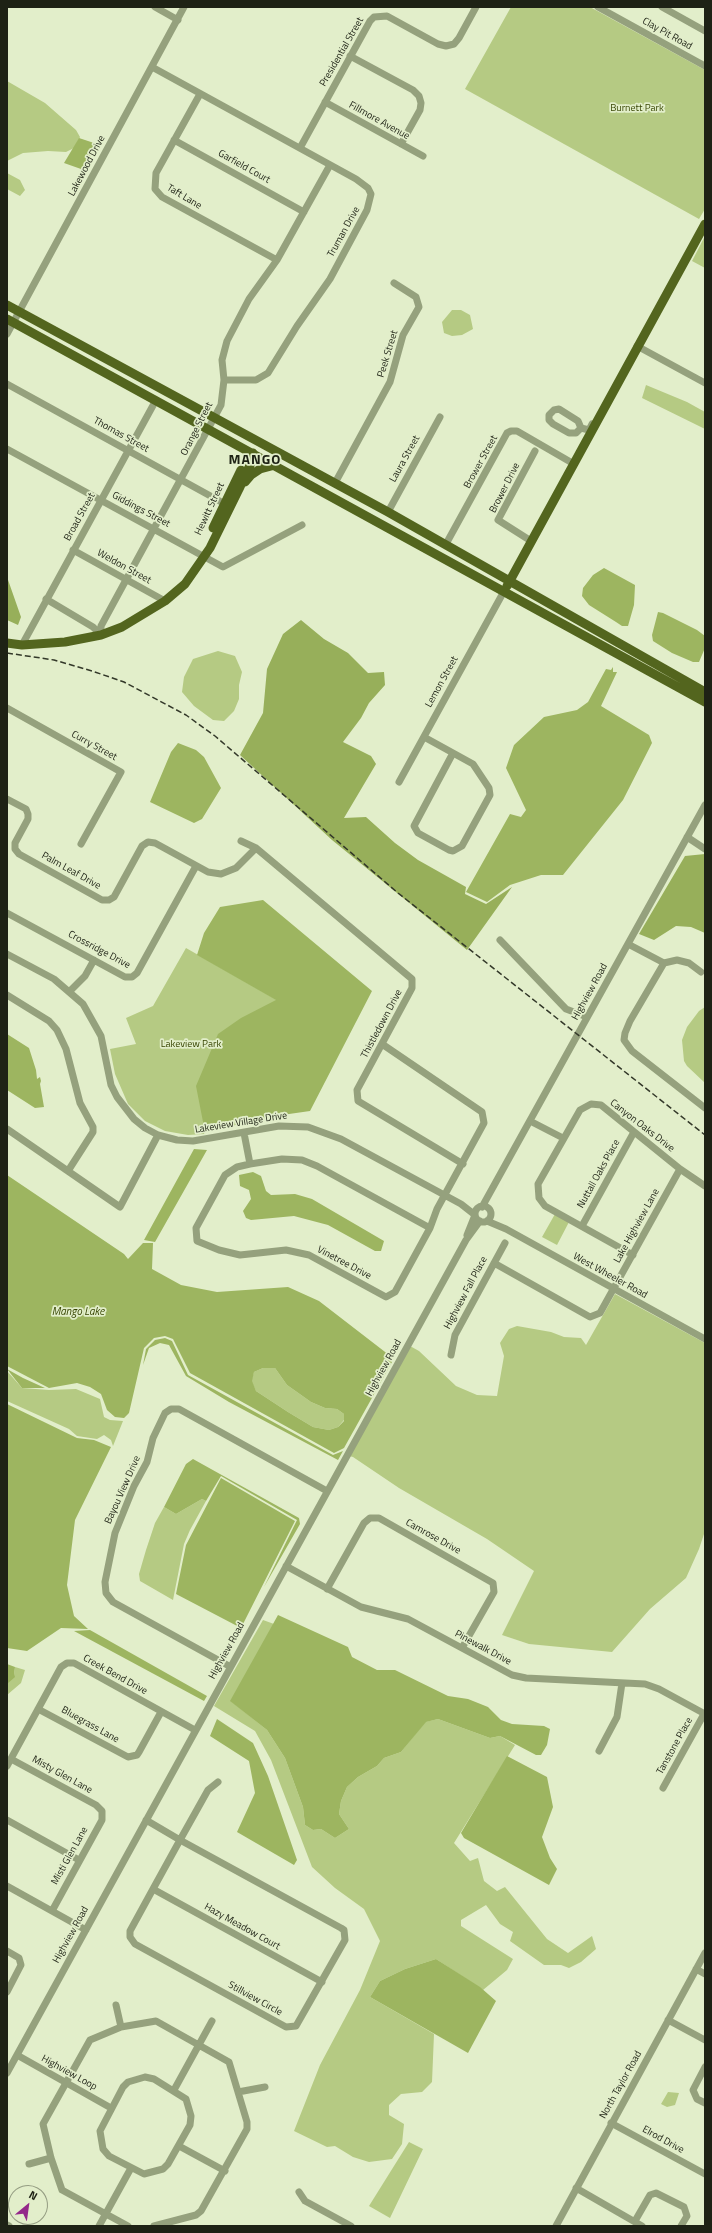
<!DOCTYPE html>
<html>
<head>
<meta charset="utf-8">
<style>
  body { margin:0 }
  #map { position:relative; width:712px; height:2233px; overflow:hidden; background:#e2eeca; font-family:"Titillium Web",sans-serif }
  canvas { display:block }
  .frame { position:absolute; inset:0; border:8px solid #1e2215; pointer-events:none }
  .north { position:absolute; left:8px; top:2185px; width:40px; height:40px; box-sizing:border-box; background:#e2eeca; border:1px solid #949c82; border-radius:50%; rotate:29deg; font-size:11px; font-weight:700; line-height:16px; text-align:center; color:#1e2215 }
  .north::after { content:''; display:block; margin:auto; width:14px; height:18px; background:#94288a; clip-path:polygon(50% 0,100% 100%,50% 72%,0 100%) }
</style>
</head>
<body>
<div id="map">
<canvas width="712" height="2233"></canvas>
<div class="frame"></div>
<div class="north">N</div>
</div>
<script>
const c = document.querySelector('canvas').getContext('2d');
c.lineJoin = 'round';
function paint(path, color) {
  c.fillStyle = color;
  c.fill(path, 'evenodd');
}
function toPath(rows) {
  const path = new Path2D();
  for (const r of rows) {
    if (r.length === 3) {
      path.moveTo(r[0] + r[2], r[1]);
      path.arc(r[0], r[1], r[2], 0, 2 * Math.PI);
      continue;
    }
    path.moveTo(r[0], r[1]);
    for (let i = 2; i < r.length; i += 2) path.lineTo(r[i], r[i + 1]);
  }
  return path;
}
function strokePath(path, color, width, dash) {
  c.strokeStyle = color;
  c.lineWidth = width;
  c.lineCap = dash ? 'butt' : 'round';
  c.setLineDash(dash || []);
  c.stroke(path);
}
function label(font, color, halo, rows, align = 'center') {
  c.font = font + ' "Titillium Web",sans-serif';
  c.lineWidth = 3.5;
  c.setLineDash([]);
  c.textBaseline = 'middle';
  c.strokeStyle = halo;
  c.fillStyle = color;
  for (const [text, x, y, turn = 0] of rows) {
    c.save();
    c.translate(x, y);
    c.rotate((+turn || 0) * Math.PI / 180);
    c.textAlign = isNaN(turn) ? turn : align;
    if (halo) c.strokeText(text, 0, 0);
    c.fillText(text, 0, 0);
    c.restore();
  }
}
paint(toPath([
  [511,7,590,7,705,70,705,209,699,219,465,89],
  [7,81,45,103,76,130,80,137,74,148,66,152,48,151,23,153,7,161],
  [7,173,20,180,25,190,20,196,7,189],
  [705,236,705,268,692,261],
  [452,310,461,310,470,315,473,329,462,335,452,336,444,333,442,322],
  [646,385,687,402,705,412,705,429,642,398],
  [218,651,235,656,242,672,239,685,239,699,234,711,224,721,213,720,194,706,182,692,184,677,193,659],
  [186,948,277,1000,204,1134,188,1135,165,1131,145,1121,128,1104,115,1074,110,1049,136,1044,126,1018,153,1006],
  [705,1007,705,1083,687,1066,684,1061,682,1040,687,1027,699,1011],
  [555,1214,569,1222,557,1245,542,1237],
  [615,1294,705,1343,705,1531,699,1549,686,1578,650,1609,612,1652,529,1644,502,1635,534,1571,487,1539,399,1488,353,1457,349,1456,410,1346,419,1351,456,1386,477,1395,497,1396,504,1356,500,1343,509,1329,517,1326,551,1332,564,1337,581,1338,586,1345],
  [263,1368,275,1368,287,1385,311,1402,325,1408,337,1409,344,1414,344,1420,338,1427,329,1430,313,1427,288,1412,256,1391,251,1381,254,1372],
  [7,1371,22,1388,49,1390,76,1389,100,1399,104,1417,110,1420,123,1421,113,1446,111,1440,104,1435,97,1439,77,1436,69,1429,7,1401],
  [202,1499,206,1501,190,1530,184,1544,173,1600,140,1581,139,1574,146,1550,155,1523,164,1507,176,1514],
  [263,1620,274,1624,231,1701,267,1730,285,1758,303,1807,305,1825,313,1830,321,1829,335,1838,349,1829,339,1814,341,1801,347,1787,358,1777,377,1766,384,1758,401,1752,425,1722,438,1719,490,1738,500,1736,515,1745,454,1843,470,1861,478,1858,484,1881,497,1891,505,1887,547,1939,568,1953,592,1936,596,1949,581,1962,569,1968,561,1965,544,1965,510,1941,513,1932,500,1924,486,1905,461,1920,461,1926,513,1959,507,1970,483,1990,436,1959,405,1969,380,1981,370,1997,434,2034,432,2082,422,2092,401,2094,389,2105,389,2115,404,2124,402,2144,392,2159,369,2162,353,2157,335,2146,327,2147,294,2131,320,2065,360,1990,380,1941,364,1909,335,1888,312,1867,271,1760,255,1731,214,1706],
  [15,1667,25,1670,21,1683,7,1695,7,1684,14,1674],
  [668,2092,679,2093,675,2105,667,2107,661,2104],
  [409,2142,423,2149,390,2218,369,2206]
]), '#b5ca83');
paint(toPath([
  [7,577,21,617,18,625,7,620],
  [301,620,324,639,348,653,368,673,384,672,385,685,369,703,361,718,343,742,371,756,376,764,344,818,366,817,395,843,418,860,466,887,465,894,486,904,512,887,467,950,332,840,240,755,263,713,267,669,283,634],
  [705,854,705,933,691,927,676,926,654,940,639,934,685,856]
]), '#97af5a');
paint(toPath([
  [79,138,94,143,95,147,89,161,81,169,64,163],
  [604,568,635,585,634,605,628,626,622,626,616,622,589,605,582,596,583,588,593,575],
  [658,612,663,613,697,630,705,636,705,648,699,662,693,662,672,653,653,641,652,635],
  [613,667,613,672,617,672,601,706,649,735,652,743,623,800,563,875,541,875,510,885,487,902,466,892,510,814,521,817,526,810,506,768,514,745,544,717,577,710,588,702,606,669,611,670],
  [178,743,196,750,204,757,221,788,202,819,194,823,150,802,171,752],
  [263,900,372,991,310,1111,275,1116,205,1132,196,1086,218,1034,241,1018,276,1000,197,955,204,933,220,907],
  [7,1034,29,1048,36,1070,37,1079,40,1077,41,1081,40,1084,44,1107,35,1108,7,1090],
  [194,1149,207,1150,155,1242,144,1240],
  [253,1172,261,1176,266,1191,271,1195,295,1194,312,1199,384,1241,381,1251,375,1251,328,1225,294,1216,251,1220,246,1218,243,1211,251,1199,249,1190,240,1186,239,1175],
  [7,1175,124,1254,128,1259,143,1243,153,1243,152,1269,181,1285,217,1292,288,1287,319,1301,389,1355,392,1362,344,1448,334,1453,190,1373,173,1339,165,1336,154,1338,144,1348,129,1413,124,1418,115,1417,107,1410,101,1394,90,1387,77,1383,49,1388,7,1366],
  [263,1368,275,1368,287,1385,311,1402,325,1408,337,1409,344,1414,344,1421,338,1427,329,1430,313,1427,288,1412,256,1391,252,1381,254,1372],
  [165,1338,172,1341,188,1375,333,1455,343,1451,338,1460,229,1402,186,1376,169,1345,160,1343,149,1348,143,1365,146,1349,155,1340],
  [7,1369,23,1378,45,1388,22,1388],
  [7,1404,77,1438,94,1440,111,1447,75,1520,67,1585,74,1616,88,1629,61,1628,27,1651,7,1648],
  [193,1459,299,1518,300,1524,264,1587,297,1520,221,1476,206,1501,202,1499,176,1514,164,1507,186,1464],
  [221,1478,295,1521,241,1628,176,1594,186,1545],
  [278,1615,348,1647,352,1657,377,1670,395,1670,448,1696,468,1699,488,1707,501,1720,512,1724,544,1726,550,1729,547,1745,541,1755,536,1755,500,1736,490,1738,438,1719,426,1722,401,1752,384,1758,377,1766,358,1777,347,1787,341,1801,339,1814,349,1829,335,1838,321,1829,313,1830,305,1825,303,1807,285,1758,267,1730,230,1701],
  [90,1630,207,1696,204,1701,74,1631],
  [7,1664,15,1667,14,1674,15,1677,7,1684],
  [217,1719,253,1743,268,1776,297,1860,294,1865,237,1832,255,1793,249,1761,210,1736],
  [507,1756,547,1777,553,1807,542,1837,550,1858,557,1869,549,1885,464,1838,461,1833],
  [436,1959,480,1987,496,2001,468,2053,370,1997,380,1981,405,1969]
]), '#9db560');
strokePath(toPath([
  [155,7,178,20],
  [598,7,705,66],
  [662,7,705,31],
  [350,56,413,90,419,96,421,103,420,110,401,144],
  [152,67,356,179,368,188,371,194,367,210,330,279,297,326,268,373,256,380,224,380],
  [200,94,156,173,155,189,162,197,277,260],
  [325,102,423,156],
  [174,140,304,212],
  [300,148,370,21,374,17,387,16,438,44,446,46,454,44,459,38,476,7],
  [7,334,184,7],
  [637,346,705,383],
  [7,384,225,504],
  [581,428,576,433,569,433,553,424,549,420,549,415,554,410,559,409,578,421,581,428,589,430,592,424],
  [7,449,223,567,302,525],
  [335,483,390,382,403,335,419,307,416,297,394,283],
  [388,512,440,417],
  [531,541,498,520,535,451],
  [446,544,507,433,511,431,517,431,574,464],
  [73,550,165,601],
  [46,599,93,627,101,635],
  [101,635,101,626,221,405,224,380,222,360,227,341,249,299,277,260,330,165],
  [22,645,156,400],
  [7,708,121,772,81,844],
  [424,737,473,764,489,788,490,795,462,846,453,851,449,850,418,833,414,826,453,753],
  [399,782,503,593],
  [7,799,26,809,28,814,28,819,15,843,15,849,19,854,102,900,109,900,114,897,142,846,148,842,155,843,208,872,221,874,236,868,256,848],
  [687,837,705,849],
  [241,841,256,848,412,979,412,988,357,1090,358,1101,463,1164],
  [7,913,125,977,132,977,137,973,196,866],
  [500,940,566,1009,587,1017],
  [628,944,664,963,677,960,689,963,701,972],
  [7,954,54,979,83,1004,101,1036,111,1085,117,1097,134,1119,145,1128,158,1135,177,1140,193,1141,279,1126,308,1127,341,1139,461,1204,475,1215],
  [664,963,630,1021,625,1033,624,1040,632,1051,705,1108],
  [70,991,85,976,94,960],
  [7,995,49,1021,57,1030,66,1049,80,1103,93,1127,93,1132,68,1171],
  [382,1044,482,1112,484,1123,437,1209,430,1228,395,1292,386,1297,309,1255,286,1250,240,1255,219,1250,197,1241,196,1228,225,1175,237,1167,250,1164,282,1159,302,1160,317,1166,430,1228],
  [530,1121,563,1138],
  [7,1129,120,1207,158,1135],
  [244,1133,250,1164],
  [483,1214,8],
  [482,1207,705,805],
  [487,1221,506,1229,705,1339],
  [582,1226,634,1132],
  [467,1235,475,1215],
  [633,1255,545,1206,539,1198,538,1184,580,1110,591,1104,601,1105,680,1169,705,1186],
  [494,1263,590,1317,600,1313,680,1169],
  [451,1355,455,1335,505,1243],
  [286,1566,361,1607,408,1619,512,1675,526,1678,645,1684,659,1689,705,1714],
  [327,1589,364,1523,370,1518,379,1518,493,1583,494,1592,462,1648],
  [229,1666,113,1602,106,1593,105,1582,115,1533,134,1486,147,1462,153,1438,165,1413,171,1409,179,1409,327,1491],
  [38,1709,128,1757,137,1755,139,1752,161,1712],
  [599,1751,617,1717,622,1683],
  [11,1759,96,1805,102,1811,102,1820,52,1911],
  [7,1766,61,1667,67,1663,74,1663,195,1730],
  [663,1788,704,1714],
  [7,1820,79,1860],
  [146,1820,180,1840,341,1928,344,1930,345,1940,296,2026,286,2027,135,1944,130,1937,130,1931,153,1889,180,1840,208,1790,218,1782],
  [7,1886,86,1930],
  [153,1889,322,1982],
  [7,1951,19,1958,21,1965,7,1992],
  [696,1969,705,1974],
  [116,2005,121,2027],
  [668,2020,705,2040],
  [17,2055,111,2108],
  [705,2067,693,2090,697,2099,705,2103],
  [7,2073,466,1240,480,1221],
  [145,2077,154,2079,186,2099,191,2116,190,2125,168,2164,163,2169,144,2174,109,2156,103,2149,100,2131,123,2087,128,2082,145,2077],
  [174,2090,212,2021],
  [238,2092,265,2087],
  [611,2123,705,2174],
  [179,2146,225,2171],
  [29,2164,51,2158],
  [576,2188,642,2226],
  [299,2192,305,2201,351,2226],
  [635,2221,650,2195,656,2193,684,2207,687,2216,681,2226],
  [7,2225,9,2226],
  [99,2226,131,2168],
  [128,2226,62,2190,51,2158,43,2124,90,2040,121,2027,156,2021,229,2062,247,2122,247,2129,201,2211,196,2215,154,2226],
  [556,2226,705,1953]
]), '#95a17d', 7);
strokePath(toPath([
  [7,305,388,512,705,692],
  [7,319,705,702],
  [245,482,251,475,260,469,275,465],
  [213,528,241,470],
  [507,586,705,224],
  [7,643,22,645,65,642,101,635,122,627,165,601,185,584,210,548,239,489,251,463,253,453]
]), '#53651e', 9);
strokePath(toPath([
  [7,653,54,660,92,671,124,682,186,715,215,736,398,893,705,1135]
]), '#333829', 1.5, [6, 3]);
label('10px', '#1e2215', '#e2eeca', [
  ["Clay Pit Road",667,34,29],
  ["Presidential Street",342,52,-60],
  ["Fillmore Avenue",379,121,29],
  ["Lakewood Drive",87,166,-62],
  ["Garfield Court",244,167,29],
  ["Taft Lane",184,197,31],
  ["Truman Drive",344,232,-61],
  ["Peek Street",388,354,-73],
  ["Orange Street",197,429,-63],
  ["Thomas Street",121,435,29],
  ["Laura Street",405,459,-61],
  ["Brower Street",481,462,-61],
  ["Brower Drive",505,488,-63],
  ["Hewitt Street",210,509,-65],
  ["Giddings Street",141,510,28],
  ["Broad Street",80,517,-61],
  ["Weldon Street",124,567,29],
  ["Lemon Street",442,682,-61],
  ["Curry Street",94,746,29],
  ["Palm Leaf Drive",71,871,29],
  ["Crossridge Drive",99,950,28],
  ["Highview Road",590,992,-61],
  ["Thistledown Drive",382,1024,-62],
  ["Lakeview Village Drive",241,1123,-9],
  ["Canyon Oaks Drive",642,1126,38],
  ["Nuttall Oaks Place",599,1174,-61],
  ["Lake Highview Lane",637,1226,-61],
  ["Vinetree Drive",344,1263,28],
  ["West Wheeler Road",610,1276,29],
  ["Highview Fall Place",466,1293,-62],
  ["Highview Road",384,1368,-61],
  ["Bayou View Drive",123,1490,-66],
  ["Camrose Drive",433,1537,29],
  ["Pinewalk Drive",483,1648,28],
  ["Highview Road",227,1651,-61],
  ["Creek Bend Drive",115,1675,29],
  ["Bluegrass Lane",90,1725,29],
  ["Tanstone Place",675,1746,-61],
  ["Misty Glen Lane",62,1775,29],
  ["Misti Glen Lane",70,1856,-61],
  ["Hazy Meadow Court",242,1927,29],
  ["Highview Road",71,1935,-61],
  ["Stillview Circle",255,1999,29],
  ["Highview Loop",69,2073,29],
  ["North Taylor Road",621,2085,-61],
  ["Elrod Drive",663,2140,29]
]);
label('10px', '#374502', '#e2eeca', [
  ["Burnett Park",637,109],
  ["Lakeview Park",191,1045]
]);
label('italic 11px', '#364401', '#e2eeca', [
  ["Mango Lake",78,1312]
]);
c.letterSpacing = '1px';
label('bold 14px', '#1e2215', '#e2eeca', [
  ["MANGO",255,461]
]);
c.letterSpacing = '0px';
</script>
</body>
</html>
